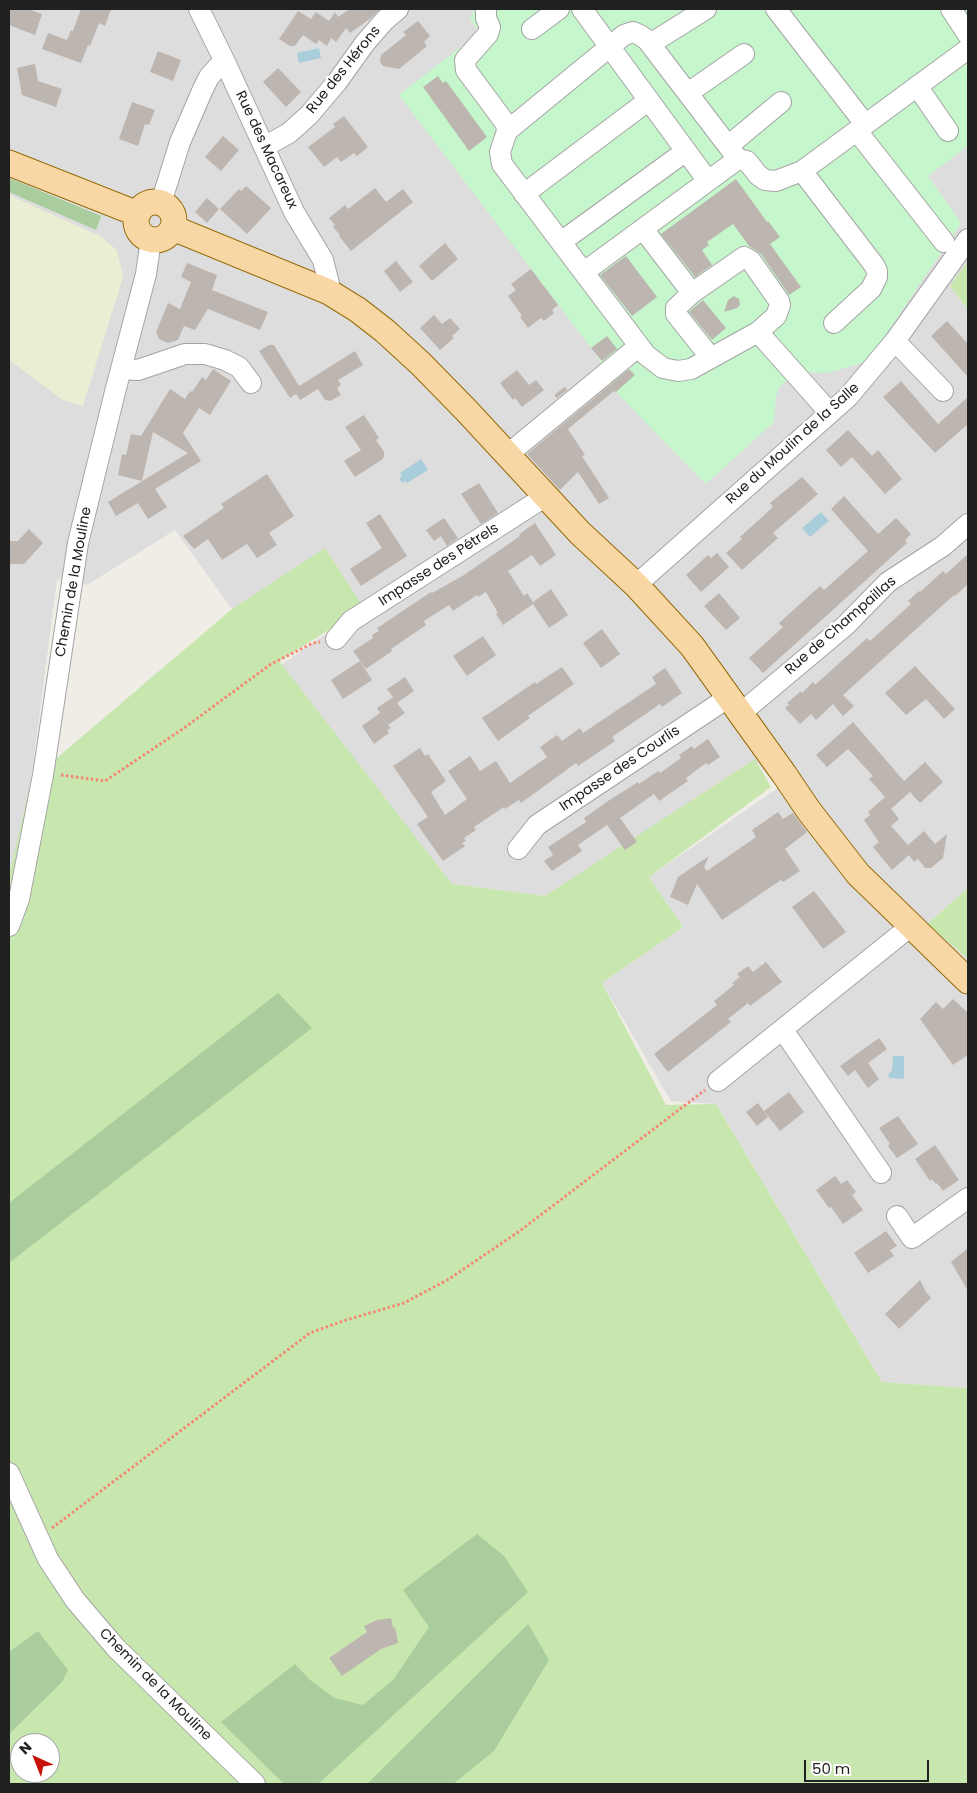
<!DOCTYPE html>
<html>
<head>
<meta charset="utf-8">
<style>
  body { margin:0 }
  #map { position:relative; width:977px; height:1793px; overflow:hidden; background:#f0ede7; font-family:Poppins,sans-serif }
  canvas { display:block }
  .frame { position:absolute; inset:0; border:10px solid #202020; pointer-events:none }
  .north { position:absolute; left:10px; top:1733px; width:50px; height:50px; box-sizing:border-box; background:#fff; border:1px solid #a6a6a6; border-radius:50%; rotate:316deg; font-size:14px; font-weight:700; line-height:20px; text-align:center; color:#202020 }
  .north::after { content:''; display:block; margin:auto; width:18px; height:22px; background:#c71109; clip-path:polygon(50% 0,100% 100%,50% 72%,0 100%) }
  .scale { position:absolute; left:804px; top:1760px; width:125px; height:22px; box-sizing:border-box; border:2px solid #202020; border-top:0; padding-left:6px; font-size:15px; line-height:18px; white-space:nowrap; color:#202020; -webkit-text-stroke:4px #fff; paint-order:stroke }
</style>
</head>
<body>
<div id="map">
<canvas width="977" height="1793"></canvas>
<div class="frame"></div>
<div class="north">N</div>
<div class="scale">50 m</div>
</div>
<script>
const c = document.querySelector('canvas').getContext('2d');
c.lineJoin = 'round';
function paint(path, color) {
  c.fillStyle = color;
  c.fill(path, 'evenodd');
}
function toPath(rows) {
  const path = new Path2D();
  for (const r of rows) {
    if (r.length === 3) {
      path.moveTo(r[0] + r[2], r[1]);
      path.arc(r[0], r[1], r[2], 0, 2 * Math.PI);
      continue;
    }
    path.moveTo(r[0], r[1]);
    for (let i = 2; i < r.length; i += 2) path.lineTo(r[i], r[i + 1]);
  }
  return path;
}
function strokePath(path, color, width, dash) {
  c.strokeStyle = color;
  c.lineWidth = width;
  c.lineCap = dash ? 'butt' : 'round';
  c.setLineDash(dash || []);
  c.stroke(path);
}
function label(font, color, halo, rows, align = 'center') {
  c.font = font + ' Poppins,sans-serif';
  c.lineWidth = 4.5;
  c.setLineDash([]);
  c.textBaseline = 'middle';
  c.strokeStyle = halo;
  c.fillStyle = color;
  for (const [text, x, y, turn = 0] of rows) {
    c.save();
    c.translate(x, y);
    c.rotate((+turn || 0) * Math.PI / 180);
    c.textAlign = isNaN(turn) ? turn : align;
    if (halo) c.strokeText(text, 0, 0);
    c.fillText(text, 0, 0);
    c.restore();
  }
}
paint(toPath([
  [9,9,968,9,968,261,950,286,968,310,968,888,927,924,967,958,968,957,968,1388,882,1382,716,1104,671,1101,602,983,683,927,649,877,778,788,755,760,551,897,452,884,277,668,363,608,325,549,232,609,175,530,87,585,57,579,31,780,9,886]
]), '#dedddd');
paint(toPath([
  [9,195,100,236,117,250,123,277,83,406,61,399,9,360]
]), '#eaeed3');
paint(toPath([
  [968,261,968,310,950,286],
  [325,548,364,608,279,661,452,884,545,896,755,759,771,787,649,877,683,927,602,983,666,1105,716,1104,882,1382,968,1388,968,1784,9,1784,9,877,31,780,232,609],
  [20,1743,50,1743,50,1773,20,1773],
  [968,888,968,957,967,958,927,924]
]), '#c8e7af');
paint(toPath([
  [9,178,101,216,96,230,9,192],
  [278,993,312,1028,9,1263,9,1203],
  [477,1534,504,1556,528,1592,318,1784,284,1784,221,1722,295,1664,309,1679,334,1698,363,1705,393,1680,429,1627,403,1590],
  [528,1624,549,1660,494,1751,453,1784,367,1784],
  [38,1631,68,1670,62,1682,9,1734,9,1652]
]), '#a9cd9d');
paint(toPath([
  [475,9,968,9,968,146,928,176,961,223,868,361,828,373,799,372,779,387,776,397,774,422,706,484,605,381,598,357,399,95,480,32,470,19]
]), '#c6f7cc');
paint(toPath([
  [319,48,321,58,299,63,297,53],
  [421,459,428,470,407,483,405,481,402,483,399,478,402,476,400,473],
  [821,512,829,521,810,537,802,528],
  [893,1056,904,1056,904,1079,889,1078,888,1074,892,1071]
]), '#a9cedb');
paint(toPath([
  [9,9,28,9,42,14,35,35,9,25],
  [81,9,111,9,105,26,99,23,90,46,88,45,81,63,42,49,48,33,67,40,71,30,73,31],
  [350,9,380,9,371,18,350,33,346,28,336,42,331,38,327,46,319,40,316,44,303,35,295,46,290,46,279,39,298,11,311,19,316,12,329,21,335,12,338,17],
  [418,21,430,36,424,42,427,46,399,69,383,66,380,62,381,55,406,35,403,32],
  [158,51,181,60,173,81,150,72],
  [35,64,38,81,62,89,56,107,22,95,17,68],
  [278,68,301,92,286,107,263,82],
  [438,76,443,83,446,81,487,137,469,151,423,87],
  [132,102,155,110,149,125,145,124,138,146,119,139],
  [344,116,368,147,357,156,354,153,341,162,337,157,324,167,308,147,335,127,333,124],
  [223,136,239,150,221,171,205,157],
  [736,179,767,222,768,221,780,237,770,244,801,287,789,295,761,254,749,246,733,224,707,242,709,245,702,250,712,265,695,277,661,234],
  [246,186,271,208,247,234,220,209,239,189,241,191],
  [375,188,386,202,403,189,413,202,351,251,339,236,340,235,333,227,335,225,329,218,345,205,348,209],
  [207,198,219,209,207,223,195,212],
  [445,243,458,259,432,281,419,266],
  [626,256,657,297,632,316,600,275],
  [396,261,413,282,400,292,384,271],
  [187,263,217,275,212,290,268,312,260,330,208,309,195,330,184,326,178,340,168,343,159,339,156,332,168,303,180,309,191,282,181,277],
  [531,269,558,305,552,310,554,313,544,321,541,318,528,328,520,317,522,316,508,296,516,290,511,284],
  [734,296,739,299,740,305,737,308,724,312,728,300],
  [703,300,726,328,712,340,689,312],
  [434,315,442,324,450,318,460,329,452,336,454,338,440,350,420,328],
  [947,321,968,344,968,377,931,336],
  [607,336,617,349,602,361,591,348],
  [269,345,274,345,299,386,355,351,363,365,338,380,341,385,337,388,341,395,330,401,325,400,318,389,300,400,296,394,290,398,259,351],
  [213,369,231,381,210,415,199,408,183,433,201,461,155,489,167,507,148,519,138,503,116,516,108,502,188,453,153,432,142,481,118,475,122,454,126,455,131,434,141,436,170,389,185,399,190,391,192,392,202,377,206,380],
  [629,369,635,375,616,392,614,391,568,429,585,455,582,456,609,498,599,504,578,472,560,490,527,454],
  [517,370,529,385,536,380,544,390,522,407,515,398,513,400,500,383],
  [901,381,938,424,968,397,968,424,935,453,883,397],
  [565,387,567,390,557,398,554,395],
  [364,415,379,438,376,440,384,452,384,456,383,459,355,477,344,461,361,450,345,427],
  [848,430,872,456,878,450,902,479,885,494,852,457,841,467,826,450],
  [267,474,294,516,269,533,277,545,257,558,247,544,222,560,208,539,194,549,183,536,224,508,221,504],
  [802,477,818,494,773,533,778,538,742,570,726,553,742,539,740,537,773,507,770,503],
  [479,483,498,513,481,524,461,494],
  [844,496,878,534,896,518,911,534,905,540,907,543,763,673,749,658,783,627,779,623,820,586,824,590,868,551,831,509],
  [380,514,407,556,361,586,350,569,382,548,366,523],
  [444,518,458,538,447,546,441,536,434,541,426,530],
  [535,523,556,555,540,566,532,555,508,571,524,596,527,593,533,602,551,589,568,615,549,628,533,604,503,625,496,614,498,613,486,592,478,597,477,595,453,611,449,605,424,621,426,625,391,649,392,651,366,669,353,651,373,638,372,635,379,631,377,628,431,592,432,593,464,575,520,536,519,535,525,530],
  [29,529,43,543,24,564,9,564,9,541,18,541],
  [717,553,729,567,701,592,686,575,708,555,711,558],
  [968,554,968,584,955,596,954,595,843,695,854,706,843,716,833,704,816,720,811,714,800,724,785,708,789,705,787,703,801,691,802,693,813,682,815,685,867,638,870,641,911,604,908,601,919,591,920,592,943,571,946,574],
  [719,593,740,618,726,630,704,606],
  [602,629,620,654,601,668,583,643],
  [483,636,496,655,467,676,453,656],
  [360,661,372,680,343,699,331,680],
  [915,666,955,709,944,719,926,699,906,715,885,693],
  [562,667,574,684,528,716,530,718,498,741,482,718,535,682,536,684],
  [665,668,682,693,662,707,660,704,612,737,615,741,578,766,576,763,521,803,519,800,505,809,504,807,474,827,476,830,464,838,466,841,462,843,465,846,443,861,417,824,428,817,393,766,420,748,425,756,428,754,446,781,431,792,445,815,467,799,448,771,470,756,480,771,496,761,510,783,547,757,540,747,557,735,562,741,580,728,583,733,656,684,652,677],
  [405,677,414,691,397,703,405,713,388,725,391,728,387,730,389,733,374,744,362,726,380,713,377,708,393,697,395,700,387,689],
  [853,722,904,781,925,762,943,782,920,803,910,792,891,809,899,819,891,826,908,845,924,831,935,844,947,834,943,858,931,868,925,868,918,859,914,862,909,855,892,870,873,847,879,842,864,820,870,815,868,812,885,797,869,779,873,776,848,749,827,767,816,755],
  [708,739,720,757,708,765,706,763,686,778,688,781,659,801,654,794,620,818,637,842,625,850,607,825,578,845,582,851,552,871,544,861,553,855,548,847,586,822,584,818,608,801,638,782,639,784,658,771,660,773,681,758,679,755,692,746,694,749],
  [778,812,783,819,793,813,807,832,785,849,800,871,783,882,781,880,722,920,697,884,688,905,670,897,678,877,709,856,704,867,707,871,756,837,752,830],
  [814,891,846,932,823,949,792,907],
  [766,962,782,982,750,1006,748,1003,728,1019,731,1022,668,1072,654,1054,717,1005,714,1001,734,985,732,983,740,977,737,974,748,966,753,972],
  [953,999,968,1013,968,1055,953,1065,920,1019,936,1002,943,1009],
  [879,1038,887,1049,868,1063,879,1079,868,1088,855,1070,848,1076,840,1066],
  [789,1092,804,1112,780,1131,764,1111],
  [758,1103,768,1117,757,1126,746,1112],
  [898,1116,918,1144,897,1158,888,1146,890,1144,879,1128],
  [935,1145,959,1180,943,1191,937,1183,936,1184,932,1179,930,1181,915,1159],
  [835,1176,841,1184,847,1180,856,1192,852,1195,863,1210,843,1224,831,1207,829,1208,816,1190],
  [886,1231,897,1246,890,1250,894,1256,868,1273,854,1253],
  [968,1248,968,1291,951,1262],
  [920,1280,926,1292,931,1298,899,1329,885,1314],
  [391,1618,393,1628,395,1627,398,1643,381,1649,342,1676,329,1658,367,1632,364,1626,377,1620]
]), '#bdb6b0');
const minor = toPath([
  [199,9,225,62,294,212,323,260,329,284,329,292],
  [486,9,486,18,490,27,488,34,465,60,466,70,506,124,507,131,500,152,502,164,646,355,663,368,678,371,691,369,758,332,830,413],
  [582,9,708,181],
  [776,9,865,124],
  [951,9,968,35],
  [532,29,559,9],
  [650,44,706,9],
  [917,86,948,131],
  [688,93,744,54],
  [507,131,624,35,633,32,640,35,647,40,738,159,747,161,758,175,765,180,776,181,802,171,968,49],
  [857,131,944,242],
  [728,146,781,102],
  [264,147,289,133,309,115,337,82,365,43,385,20,398,9],
  [802,171,874,265,877,271,877,277,871,289,834,323],
  [524,194,649,100],
  [161,203,180,142,203,89,209,77,218,67,225,62],
  [643,229,692,293],
  [561,242,686,151],
  [584,272,738,159],
  [895,341,943,391],
  [711,358,676,314,676,308,692,293,744,257,751,261,779,301,780,305,776,316,758,332],
  [121,369,138,370,185,354,205,354,225,360,239,367,251,383],
  [507,455,639,346],
  [636,585,848,397,895,341,968,239],
  [336,639,351,621,546,496],
  [741,713,846,625,888,582,943,546,968,524],
  [518,849,537,825,729,697],
  [9,926,19,899,43,775,78,543,115,392,146,274,151,240],
  [783,1030,881,1173],
  [718,1081,911,926],
  [897,1216,912,1238,968,1198],
  [9,1473,48,1559,75,1600,116,1648,255,1784]
]);
const major = toPath([
  [9,163,138,214],
  [155,221,19],
  [173,228,329,292,358,310,385,331,421,364,466,410,580,533,636,585,692,646,784,774,809,811,858,874,968,981]
]);
strokePath(minor, '#a4a4a4', 22);
strokePath(major, '#956c07', 27);
strokePath(toPath([
  [61,775,105,781,184,728,271,664,313,643,320,642],
  [52,1528,310,1333,343,1321,404,1303,449,1279,521,1230,705,1090]
]), '#f48774', 3, [2.5, 2.5]);
strokePath(minor, '#fff', 20);
strokePath(major, '#f8d7a4', 25);
label('14px', '#202020', '#fff', [
  ["Rue des Hérons",344,70,-51],
  ["Rue des Macareux",266,150,65],
  ["Rue du Moulin de la Salle",793,444,-42],
  ["Impasse des Pétrels",439,565,-33],
  ["Chemin de la Mouline",74,582,-80],
  ["Rue de Champaillas",841,626,-41],
  ["Impasse des Courlis",620,769,-34],
  ["Chemin de la Mouline",155,1685,45]
]);
</script>
</body>
</html>
